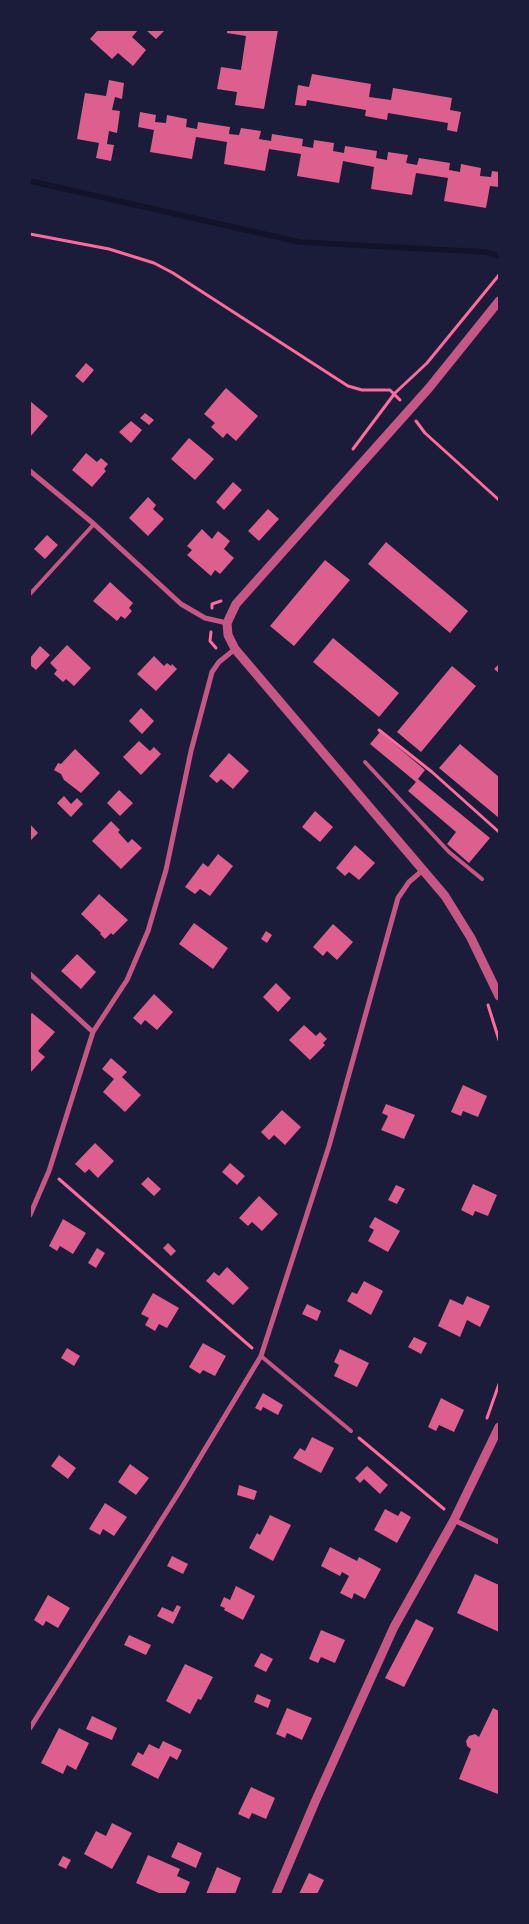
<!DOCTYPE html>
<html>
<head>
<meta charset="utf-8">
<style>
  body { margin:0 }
  #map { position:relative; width:529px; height:1924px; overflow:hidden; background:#1b1b3a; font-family:Rubik,sans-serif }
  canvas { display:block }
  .frame { position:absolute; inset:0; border:31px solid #1b1b3a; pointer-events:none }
</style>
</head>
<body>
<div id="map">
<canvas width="529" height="1924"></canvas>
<div class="frame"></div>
</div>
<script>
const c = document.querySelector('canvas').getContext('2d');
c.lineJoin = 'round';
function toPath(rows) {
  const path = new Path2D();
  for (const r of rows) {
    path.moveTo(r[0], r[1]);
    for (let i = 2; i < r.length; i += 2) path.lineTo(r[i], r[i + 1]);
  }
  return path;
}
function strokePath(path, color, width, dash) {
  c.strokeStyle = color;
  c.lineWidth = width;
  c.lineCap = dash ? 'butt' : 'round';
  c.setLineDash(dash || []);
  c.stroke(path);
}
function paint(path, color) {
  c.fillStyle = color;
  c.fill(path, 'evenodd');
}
strokePath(toPath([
  [30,181,299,242,485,252,499,256]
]), '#12122b', 5.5);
paint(toPath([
  [98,30,138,30,132,37,146,50,133,66,118,53,112,59,90,39],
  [146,30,165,30,156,39],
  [227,30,278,30,264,109,235,105,237,92,217,89,221,67,241,70,246,36,227,33],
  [312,74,371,84,369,97,391,100,393,88,452,98,450,110,461,112,457,132,447,130,448,123,388,113,387,120,365,116,366,110,307,100,306,106,295,105,298,85,309,87],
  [109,80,124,83,122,99,115,97,112,110,120,111,117,133,109,131,107,144,114,145,111,161,96,158,99,143,77,139,85,93,106,96],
  [140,112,156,115,155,122,166,123,167,115,187,119,186,127,197,129,198,122,230,127,229,134,239,135,241,128,261,131,259,139,271,141,272,134,303,139,302,146,313,148,314,140,334,143,333,151,344,153,345,146,377,151,376,158,387,160,388,152,408,155,406,163,417,165,419,158,450,163,449,170,460,172,461,164,481,168,480,176,491,177,492,171,499,172,499,187,490,186,486,208,444,201,448,178,416,173,412,195,371,189,374,167,343,161,339,183,297,176,301,154,269,149,265,171,224,164,227,142,196,137,192,159,150,152,154,130,138,127],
  [86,363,94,370,83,383,75,376],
  [226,388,258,416,236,441,227,433,223,438,211,427,215,423,204,414],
  [30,401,48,416,30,437],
  [145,413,154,420,149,425,140,418],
  [131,421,142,430,131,443,119,432],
  [189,438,214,459,195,480,171,459],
  [86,453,97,462,101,458,108,464,104,469,106,471,92,487,72,470],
  [233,482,242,490,224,510,216,502],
  [148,497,156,505,153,509,164,519,148,536,129,518],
  [268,509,279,519,259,541,248,531],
  [202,529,212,539,218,531,230,541,224,549,234,558,220,574,215,570,211,576,187,555,192,550,187,546],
  [47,535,58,545,45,559,34,549],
  [386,542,468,611,450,633,368,564],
  [325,560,350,580,294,646,270,626],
  [110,582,133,603,129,608,132,611,125,619,121,616,117,621,93,601],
  [333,638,399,693,379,717,313,662],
  [67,645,91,668,74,686,66,679,63,682,54,674,57,670,50,663],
  [40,646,50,655,36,670,30,665,30,658],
  [154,656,164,666,167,663,171,666,172,664,177,669,156,691,137,674],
  [499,664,499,673,494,669],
  [452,666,476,686,421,752,397,732],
  [141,708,154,721,142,734,129,721],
  [380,732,425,770,418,779,490,838,469,863,447,844,456,832,408,791,416,782,370,744],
  [139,741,150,751,154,747,161,754,141,775,123,757],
  [460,744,499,777,499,818,439,768],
  [75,749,100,773,81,793,64,780,61,774,54,770,58,763,61,764],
  [229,753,249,771,233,789,221,779,217,783,209,776],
  [119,790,133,803,120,816,107,803],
  [64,796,71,804,77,798,83,804,71,817,57,803],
  [315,811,333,827,320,842,302,827],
  [111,821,120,830,118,832,128,843,132,839,142,848,121,869,92,841],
  [30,824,38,833,30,841],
  [355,845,375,863,359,880,349,872,345,876,336,868],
  [218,854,233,866,210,896,200,889,195,894,185,887,203,863,208,867],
  [99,894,128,920,113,935,111,933,105,939,100,934,101,933,81,914],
  [194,923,228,948,213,969,179,944],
  [333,924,353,942,337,960,327,951,323,956,313,947],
  [266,931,272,935,267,943,261,939],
  [77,954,96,972,81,989,61,971],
  [276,983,291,998,278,1012,263,997],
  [154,994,173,1012,157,1030,145,1020,141,1025,133,1018],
  [32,1013,55,1032,38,1051,45,1057,30,1073,30,1015],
  [304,1025,316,1036,320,1032,327,1039,323,1043,325,1045,310,1060,289,1040],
  [111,1058,127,1072,122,1077,141,1095,125,1112,103,1092,114,1079,102,1069],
  [463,1085,487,1096,478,1117,463,1111,461,1116,451,1112],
  [386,1104,415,1115,404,1139,381,1130,388,1116,382,1113],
  [282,1110,301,1127,285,1145,274,1135,269,1140,261,1132],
  [95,1143,114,1161,98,1178,89,1169,85,1173,75,1164],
  [230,1163,245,1176,237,1185,222,1172],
  [148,1177,161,1189,154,1196,141,1184],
  [473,1184,497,1195,488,1216,475,1211,473,1216,461,1210],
  [396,1185,405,1189,397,1204,388,1200],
  [259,1196,278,1214,262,1231,252,1222,248,1226,239,1218],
  [375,1217,400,1231,388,1252,368,1241,374,1230,369,1227],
  [63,1219,86,1233,73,1254,60,1246,57,1251,49,1246],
  [168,1243,176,1251,171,1256,163,1248],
  [97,1248,105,1253,96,1268,88,1263],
  [227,1267,249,1288,233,1305,206,1281,214,1272,219,1276],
  [364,1281,383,1291,371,1315,347,1301,352,1292,357,1294],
  [153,1293,179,1308,167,1328,159,1324,155,1331,145,1325,149,1318,141,1314],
  [467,1296,490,1306,480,1327,467,1320,460,1337,438,1326,450,1299,463,1305],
  [307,1304,321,1311,317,1321,302,1314],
  [414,1337,427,1343,421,1354,408,1347],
  [203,1343,226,1356,215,1376,203,1370,200,1374,189,1367],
  [67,1348,80,1356,74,1366,61,1358],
  [340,1349,369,1363,357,1387,334,1376,339,1365,334,1362],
  [263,1393,283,1405,278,1415,263,1407,261,1411,255,1408],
  [441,1398,464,1410,454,1432,439,1425,436,1431,428,1427],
  [312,1437,334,1448,321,1473,293,1458,300,1448,305,1451],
  [59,1455,76,1468,68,1479,51,1466],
  [130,1464,149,1478,136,1495,118,1482],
  [367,1466,388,1485,380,1494,364,1479,360,1483,355,1478],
  [239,1485,257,1491,254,1500,237,1495],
  [105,1503,127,1517,114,1536,103,1529,100,1535,89,1529],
  [385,1509,398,1516,401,1511,411,1517,397,1543,374,1530],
  [270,1515,291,1525,273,1561,249,1548,257,1533,260,1535],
  [330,1547,357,1561,359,1557,381,1569,365,1599,354,1593,352,1599,340,1593,349,1576,342,1572,340,1576,321,1566],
  [172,1556,188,1564,183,1574,167,1566],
  [475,1574,499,1585,499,1632,457,1613],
  [236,1586,255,1596,243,1620,224,1610,225,1608,220,1606,224,1597,230,1600],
  [48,1595,70,1608,58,1628,46,1621,43,1626,34,1620],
  [177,1605,181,1607,173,1624,157,1616,162,1607,173,1612],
  [416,1619,434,1628,404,1687,385,1678],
  [321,1630,345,1640,335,1663,321,1657,318,1663,309,1659],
  [129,1635,151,1645,146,1655,124,1645],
  [261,1653,273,1659,266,1672,254,1666],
  [185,1664,213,1677,201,1700,198,1699,190,1714,166,1701],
  [257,1694,271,1700,268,1708,254,1702],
  [287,1708,312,1718,302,1740,287,1733,285,1738,276,1734],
  [493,1708,499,1711,499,1792,498,1794,459,1779,471,1749,467,1746,466,1741,469,1736,475,1734,479,1737],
  [92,1716,117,1728,112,1740,86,1729],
  [59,1728,89,1743,76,1770,67,1765,63,1774,41,1763],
  [163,1741,182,1750,177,1760,170,1756,158,1779,131,1765,138,1752,143,1755,149,1744,159,1749],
  [251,1787,275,1798,266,1819,252,1813,249,1819,238,1814],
  [112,1823,132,1833,112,1869,84,1854,96,1831,106,1836],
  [178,1842,202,1853,196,1868,171,1857],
  [148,1855,180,1869,177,1876,190,1882,185,1894,161,1894,136,1883],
  [63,1856,71,1860,66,1869,58,1865],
  [217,1867,241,1878,235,1894,206,1894],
  [309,1873,324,1880,317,1894,299,1894]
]), '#dd5f8e');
strokePath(toPath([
  [30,234,109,249,154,263,173,273,348,386,362,390,390,390,400,400],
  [416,421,425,433,499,500],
  [353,449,395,393,427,363,499,275],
  [212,608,212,604,221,601],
  [211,632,210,641,216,648],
  [379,730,432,772,499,832],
  [488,1005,499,1040],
  [59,1179,252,1348],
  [487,1418,499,1384],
  [359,1438,444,1509]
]), '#ff6b9d', 3);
strokePath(toPath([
  [30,594,94,524],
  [365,762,449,852,482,879],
  [261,1356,351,1431]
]), '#c65784', 4);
strokePath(toPath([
  [30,471,94,524,181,604,205,618,227,623],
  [30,974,93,1032],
  [30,1215,49,1171,93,1032,127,980,148,931,166,870,191,751,212,672,219,662,235,649],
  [454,1520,499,1542],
  [30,1728,181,1489,261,1356,329,1146,398,898,409,882,423,870]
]), '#c65784', 5);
strokePath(toPath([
  [499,301,429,388,236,604,227,623,228,635,235,649,445,896,471,938,499,996],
  [276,1894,315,1802,394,1627,454,1520,499,1427]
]), '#c65784', 9);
</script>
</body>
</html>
